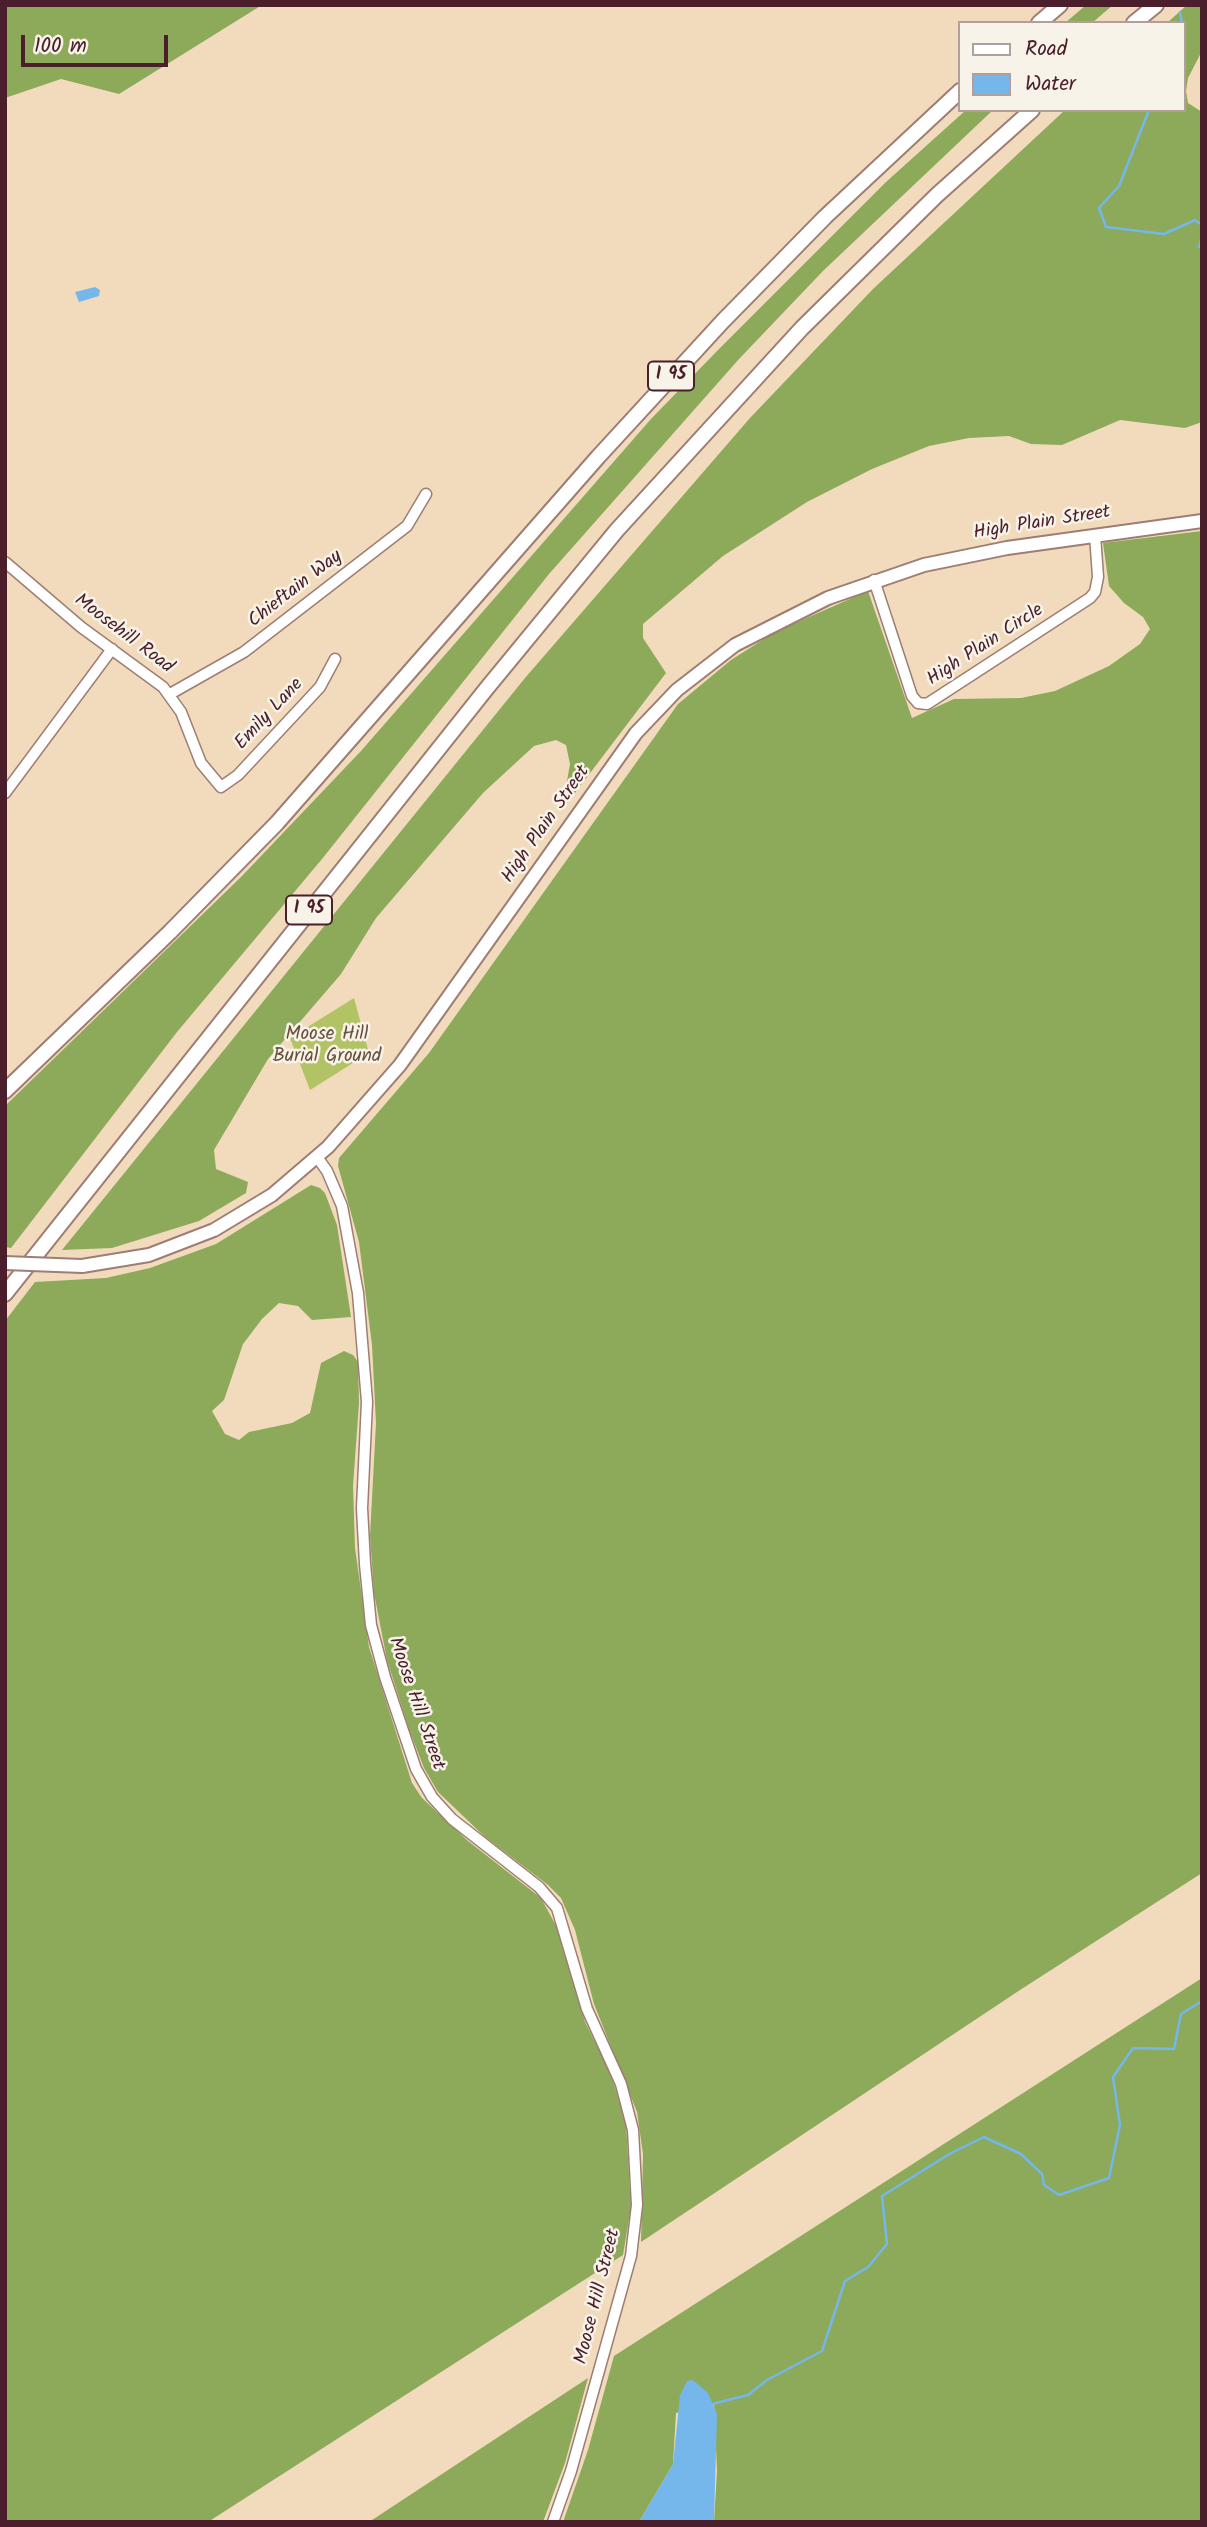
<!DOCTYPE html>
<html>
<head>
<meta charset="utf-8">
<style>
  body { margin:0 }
  #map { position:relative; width:1207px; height:2527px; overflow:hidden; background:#f2dbbc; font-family:Kalam,sans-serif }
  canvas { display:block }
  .frame { position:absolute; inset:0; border:7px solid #4a1f2b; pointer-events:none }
  .legend { position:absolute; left:958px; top:21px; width:228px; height:91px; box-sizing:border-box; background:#f7f3e8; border:2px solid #b29e9c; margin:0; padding:9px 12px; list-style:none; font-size:21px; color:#4a1f2b }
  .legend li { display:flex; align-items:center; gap:14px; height:35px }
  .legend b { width:35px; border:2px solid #b29e9c }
  .scale { position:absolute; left:21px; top:35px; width:147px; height:32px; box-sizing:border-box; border:4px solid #4a1f2b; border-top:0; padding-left:9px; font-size:21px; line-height:24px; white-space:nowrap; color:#4a1f2b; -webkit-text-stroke:5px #f7f3e8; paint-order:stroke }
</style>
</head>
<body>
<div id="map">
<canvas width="1207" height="2527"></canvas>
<div class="frame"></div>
<ul class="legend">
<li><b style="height:9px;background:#fff"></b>Road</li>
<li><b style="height:19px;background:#75b7ea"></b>Water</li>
</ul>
<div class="scale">100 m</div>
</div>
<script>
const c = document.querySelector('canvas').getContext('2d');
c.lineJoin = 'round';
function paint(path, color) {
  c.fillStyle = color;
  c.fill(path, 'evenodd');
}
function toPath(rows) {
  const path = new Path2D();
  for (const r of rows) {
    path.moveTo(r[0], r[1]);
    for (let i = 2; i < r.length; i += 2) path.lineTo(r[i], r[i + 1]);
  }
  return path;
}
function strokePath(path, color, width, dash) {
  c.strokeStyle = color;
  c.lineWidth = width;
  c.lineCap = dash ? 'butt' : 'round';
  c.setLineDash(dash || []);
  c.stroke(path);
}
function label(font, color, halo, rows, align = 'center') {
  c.font = font + ' Kalam,sans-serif';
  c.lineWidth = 5;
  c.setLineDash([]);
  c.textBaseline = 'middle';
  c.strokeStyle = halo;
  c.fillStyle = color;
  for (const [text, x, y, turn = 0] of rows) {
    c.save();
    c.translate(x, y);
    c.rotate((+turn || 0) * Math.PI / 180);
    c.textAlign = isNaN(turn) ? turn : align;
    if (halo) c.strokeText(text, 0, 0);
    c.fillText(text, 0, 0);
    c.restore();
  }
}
paint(toPath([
  [354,998,369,1053,310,1090,290,1038]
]), '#b2c365');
paint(toPath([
  [5,5,262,5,119,94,61,79,5,98],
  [1086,5,1113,5,1092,23,1065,23],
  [1187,5,1202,5,1202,51,1188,78,1186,91,1188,103,1202,112,1202,422,1185,428,1120,420,1062,445,1031,444,1009,436,969,438,929,446,872,469,807,502,723,556,643,624,643,638,666,673,562,810,570,764,566,745,556,740,534,746,483,793,376,918,341,974,268,1059,214,1150,216,1169,248,1182,246,1193,199,1221,112,1248,62,1250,525,678,750,418,873,289,1065,110,1184,110,1184,23,1167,23],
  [966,110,993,110,823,271,739,359,549,574,322,859,177,1032,11,1248,5,1247,5,1106,242,876,361,751,651,419,718,350,886,182],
  [1202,531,1202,1873,1020,1990,641,2242,643,2154,637,2112,594,2004,575,1930,561,1898,548,1885,484,1836,438,1792,424,1768,409,1729,387,1660,374,1593,370,1536,376,1423,372,1345,359,1242,338,1166,339,1158,429,1053,678,704,731,660,775,632,868,591,912,718,954,699,1021,698,1055,691,1109,666,1140,644,1150,629,1143,617,1124,603,1109,586,1103,543],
  [311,1185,320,1188,325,1193,337,1225,351,1317,312,1320,298,1306,279,1303,262,1319,243,1344,224,1400,212,1411,225,1434,239,1440,249,1432,292,1423,310,1413,321,1363,344,1351,353,1355,358,1362,359,1403,353,1486,355,1548,369,1647,412,1783,422,1798,468,1841,541,1898,560,1933,585,2022,611,2074,626,2124,631,2207,623,2255,208,2522,5,2522,5,1321,35,1282,106,1278,150,1268,216,1244],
  [1202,1978,1202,2522,714,2522,717,2471,714,2403,676,2413,673,2464,639,2522,563,2522,588,2450,614,2356],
  [588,2378,565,2463,543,2522,369,2522]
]), '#8da95a');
paint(toPath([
  [95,287,100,290,99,296,79,302,75,292],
  [693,2380,708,2393,717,2414,714,2522,639,2522,673,2464,680,2395,687,2381]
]), '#75b7ea');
strokePath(toPath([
  [1180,12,1182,23],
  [1184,32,1184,35],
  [1149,110,1119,186,1099,208,1106,227,1164,234,1195,220,1202,225],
  [1202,238,1199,247,1202,248],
  [712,2404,748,2395,767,2380,822,2351,845,2281,868,2267,887,2244,882,2196,951,2153,984,2137,1021,2154,1042,2174,1044,2185,1059,2195,1109,2178,1120,2125,1113,2077,1133,2048,1174,2049,1181,2014,1202,2001]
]), '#75b7ea', 2.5);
const minor = toPath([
  [5,562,81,627,163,687,181,712,201,763,221,787,238,775,320,687,335,659],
  [874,580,912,696,918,703,927,704,1090,598,1095,592,1098,577,1095,535],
  [170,694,244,652,407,526,426,494],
  [5,793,112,649],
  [317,1157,327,1171,342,1206,358,1293,367,1402,362,1508,365,1564,371,1625,385,1677,416,1769,432,1797,452,1819,539,1887,557,1908,587,2009,621,2084,633,2130,637,2205,631,2256,571,2471,553,2522]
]);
const major = toPath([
  [82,1266,149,1255,214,1230,272,1195,328,1147,400,1065,636,733,677,690,735,645,828,598,924,565,1007,548,1202,521]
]);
const highway = toPath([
  [1039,23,1060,5],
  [1134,23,1156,5],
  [5,1091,170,932,277,823,598,457,723,321,825,217,960,91],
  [5,1294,487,688,617,530,802,328,937,195,1032,110]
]);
strokePath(minor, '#9e7d74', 13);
strokePath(major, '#9e7d74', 16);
strokePath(highway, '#9e7d74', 18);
strokePath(minor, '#fff', 10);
strokePath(major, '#fff', 12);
strokePath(highway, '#fff', 14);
const majorBridge = toPath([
  [5,1263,82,1266]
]);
strokePath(majorBridge, '#9e7d74', 16, []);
strokePath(majorBridge, '#fff', 12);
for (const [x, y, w] of [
  [671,376,46],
  [309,910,46]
]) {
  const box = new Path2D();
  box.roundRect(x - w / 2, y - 14.5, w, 29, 5);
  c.fillStyle = '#f7f3e8';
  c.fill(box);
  strokePath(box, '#4a1f2b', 2);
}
label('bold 18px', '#4a1f2b', null, [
  ["I 95",671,376],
  ["I 95",309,910]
]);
label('19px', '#4a1f2b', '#f7f3e8', [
  ["High Plain Street",1042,524,-9],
  ["Chieftain Way",296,590,-38],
  ["Moosehill Road",123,635,37],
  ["High Plain Circle",986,646,-33],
  ["Emily Lane",270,715,-47],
  ["High Plain Street",547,825,-55],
  ["Moose Hill Street",415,1704,71],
  ["Moose Hill Street",599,2297,-76]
]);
label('19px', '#69503c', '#f7f3e8', [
  ["Moose Hill",327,1036],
  ["Burial Ground",327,1058]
]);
</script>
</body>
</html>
